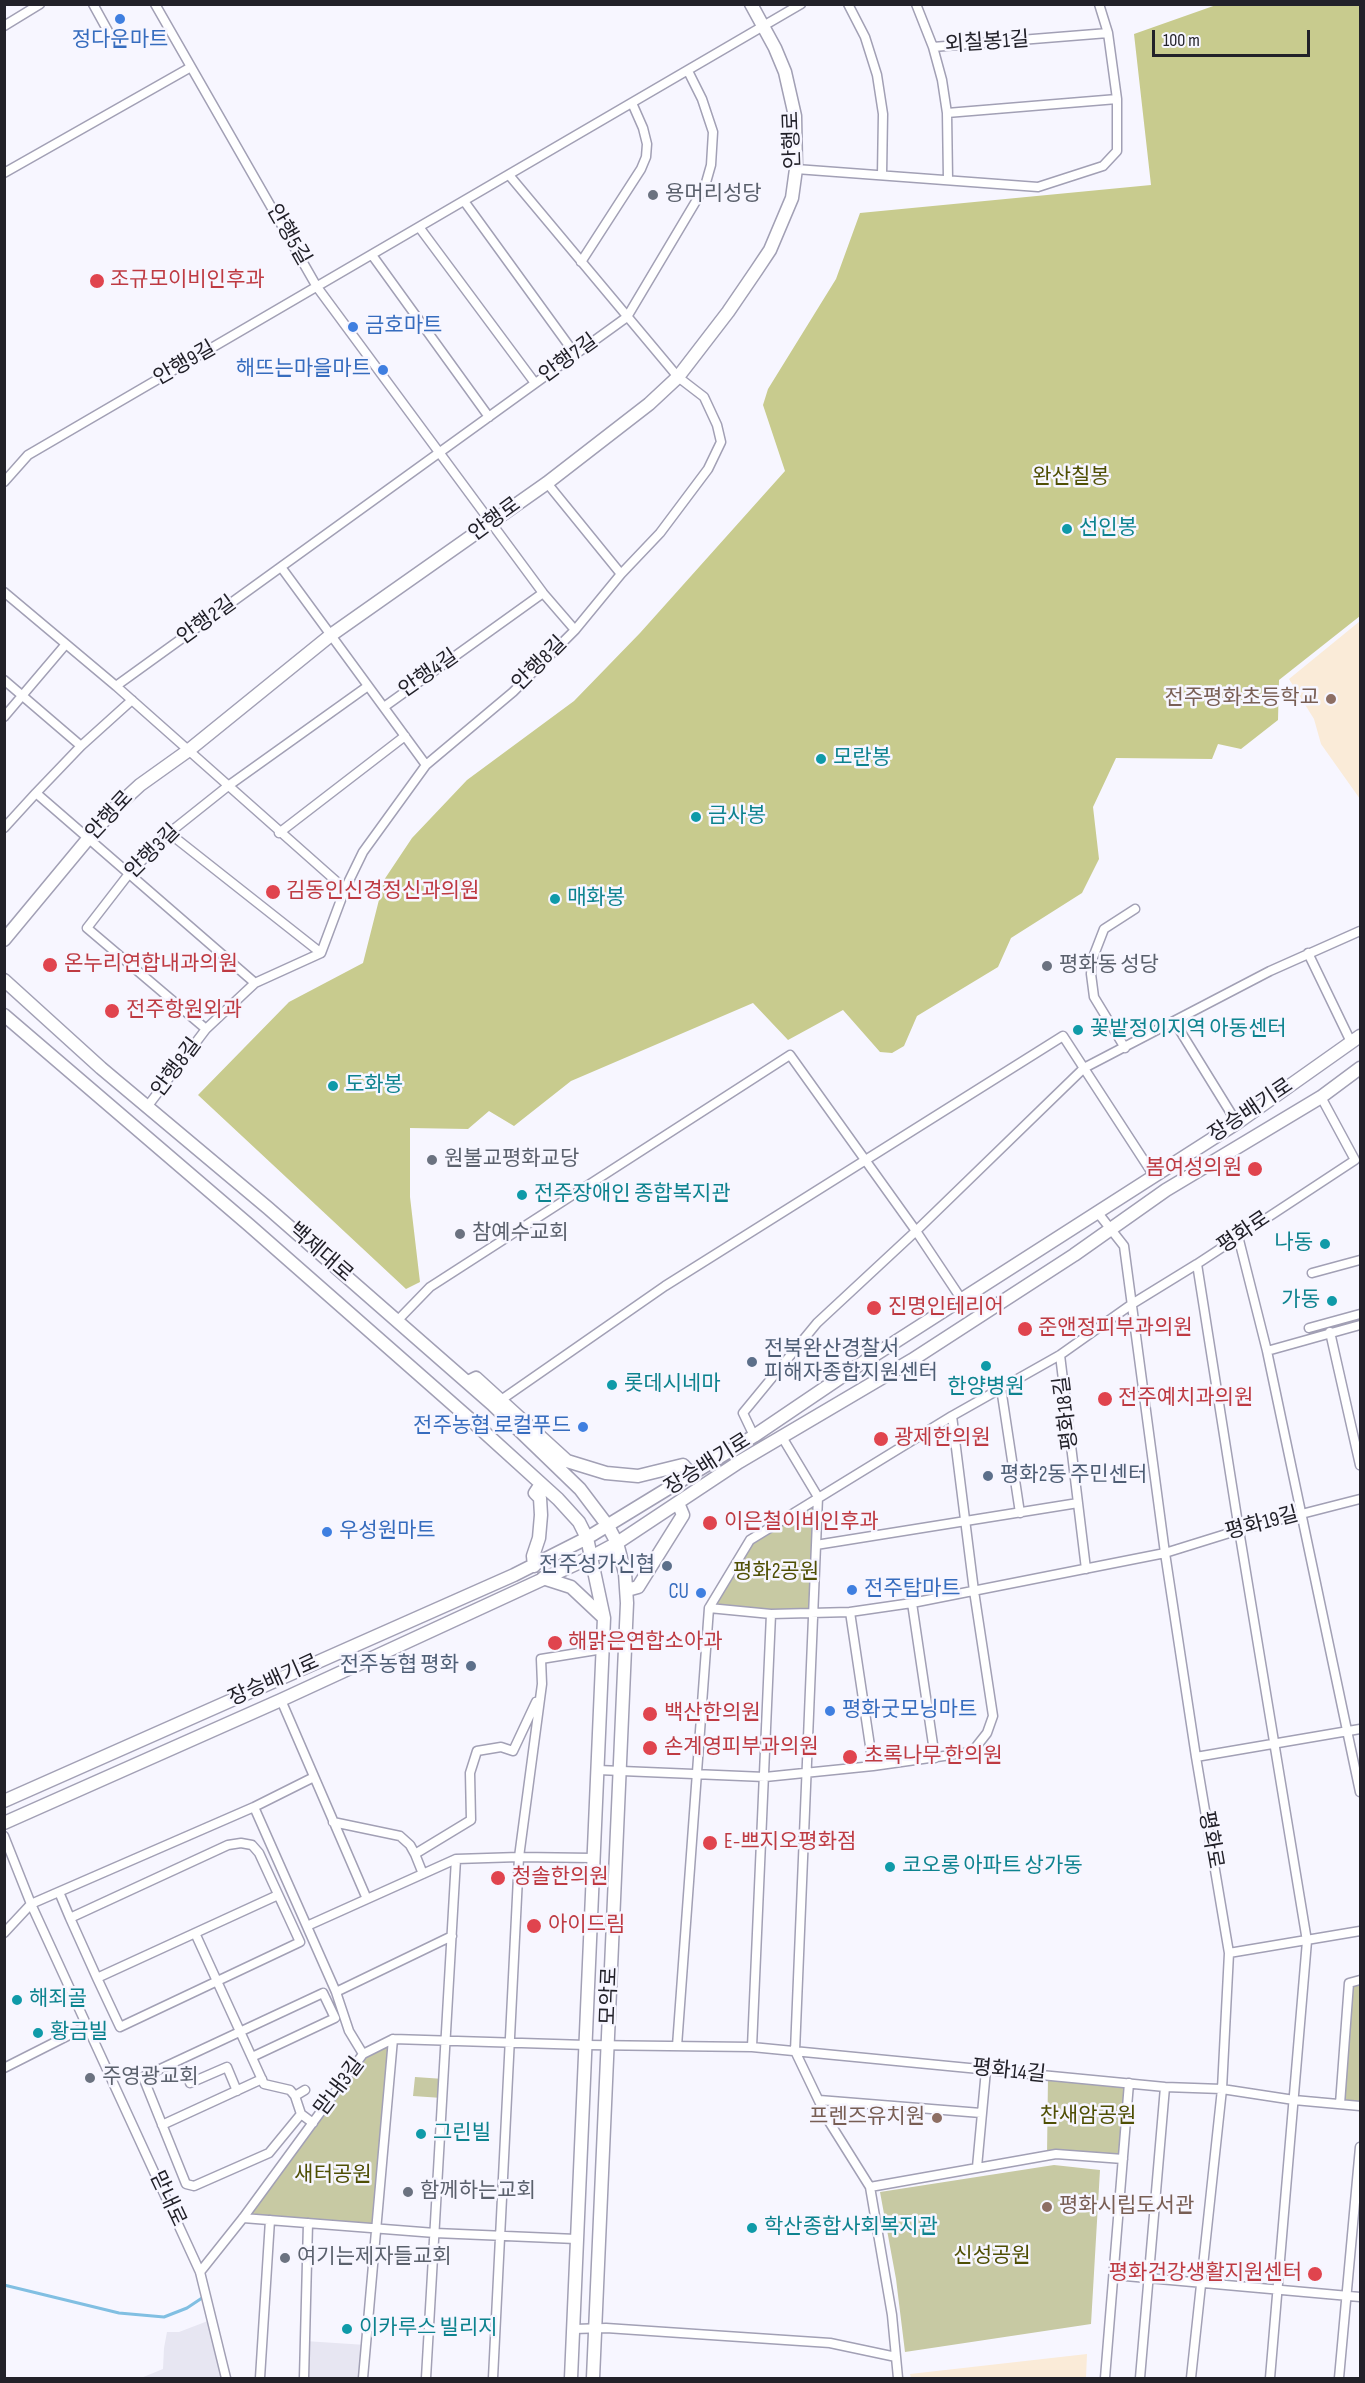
<!DOCTYPE html>
<html>
<head>
<meta charset="utf-8">
<style>
  body { margin:0 }
  #map { position:relative; width:1365px; height:2383px; overflow:hidden; background:#f7f6ff; font-family:"Sofia Sans Condensed",sans-serif }
  canvas { display:block }
  .frame { position:absolute; inset:0; border:6px solid #222129; pointer-events:none }
  .scale { position:absolute; left:1152px; top:30px; width:158px; height:27px; box-sizing:border-box; border:3px solid #222129; border-top:0; padding-left:8px; font-size:18px; line-height:21px; white-space:nowrap; color:#222129; -webkit-text-stroke:4px #f7f6ff; paint-order:stroke }
</style>
</head>
<body>
<div id="map">
<canvas width="1365" height="2383"></canvas>
<div class="frame"></div>
<div class="scale">100 m</div>
</div>
<script>
const c = document.querySelector('canvas').getContext('2d');
c.lineJoin = 'round';
function paint(path, color) {
  c.fillStyle = color;
  c.fill(path, 'evenodd');
}
function toPath(rows) {
  const path = new Path2D();
  for (const r of rows) {
    path.moveTo(r[0], r[1]);
    for (let i = 2; i < r.length; i += 2) path.lineTo(r[i], r[i + 1]);
  }
  return path;
}
function strokePath(path, color, width, dash) {
  c.strokeStyle = color;
  c.lineWidth = width;
  c.lineCap = dash ? 'butt' : 'round';
  c.setLineDash(dash || []);
  c.stroke(path);
}
function label(font, color, halo, rows, align = 'center') {
  c.font = font + ' "Sofia Sans Condensed","Noto Sans KR",sans-serif';
  c.lineWidth = 5;
  c.setLineDash([]);
  c.textBaseline = 'middle';
  c.strokeStyle = halo;
  c.fillStyle = color;
  for (const [text, x, y, turn = 0] of rows) {
    c.save();
    c.translate(x, y);
    c.rotate((+turn || 0) * Math.PI / 180);
    c.textAlign = isNaN(turn) ? turn : align;
    if (halo) c.strokeText(text, 0, 0);
    c.fillText(text, 0, 0);
    c.restore();
  }
}
paint(toPath([
  [213,2319,226,2378,141,2378,163,2369,164,2348,167,2332,179,2332],
  [305,2341,366,2345,363,2378,304,2378]
]), '#e7e6f2');
paint(toPath([
  [1360,621,1360,799,1321,744,1314,719,1289,679],
  [1087,2354,1086,2378,911,2378,910,2374]
]), '#faebd8');
paint(toPath([
  [818,1497,813,1613,709,1608,750,1540],
  [1360,1980,1360,2106,1340,2104,1349,1983],
  [393,2039,376,2228,243,2218,363,2054],
  [1048,2076,1129,2083,1123,2159,1047,2155],
  [415,2077,444,2079,442,2098,413,2096],
  [1054,2165,1100,2170,1091,2324,905,2352,896,2279,880,2192]
]), '#c7c9a3');
paint(toPath([
  [1219,4,1360,5,1360,616,1279,680,1278,720,1241,749,1218,744,1212,759,1116,758,1093,807,1099,859,1082,893,1011,938,998,967,917,1016,904,1046,892,1053,880,1052,843,1010,788,1040,753,1003,571,1081,514,1126,489,1111,468,1129,410,1128,410,1197,420,1282,406,1289,198,1095,289,1002,363,963,384,880,412,838,467,780,574,701,640,633,785,471,763,405,768,389,836,279,860,213,1151,185,1134,34]
]), '#c8cb8e');
strokePath(toPath([
  [4,2285,119,2313,164,2317,187,2308,205,2296]
]), '#81bfe2', 3);
const street = toPath([
  [93,4,109,33],
  [155,4,317,287,543,593,575,630],
  [848,4,865,37,877,75,883,114,882,175],
  [916,4,933,47,942,80,947,113,948,179],
  [4,26,40,4],
  [933,47,1108,33],
  [947,113,1117,99],
  [796,169,1038,187,1103,166,1117,151,1117,99,1108,33,1099,4],
  [4,173,191,67],
  [464,201,575,354],
  [419,227,535,383],
  [372,255,489,417],
  [581,262,641,169,646,157,647,144,643,128,632,103],
  [4,482,28,455,801,4],
  [547,483,621,574],
  [281,567,426,765],
  [4,592,116,686,345,889],
  [4,680,81,746],
  [116,686,627,317,705,186,711,165,713,132,702,99,688,71],
  [384,707,543,593],
  [4,717,66,644],
  [36,793,81,746,132,700],
  [4,828,36,793,255,983],
  [169,833,321,953],
  [279,833,405,736],
  [1308,953,1351,1042],
  [1174,1021,1237,1123],
  [206,1029,87,928,128,875,169,833,228,786,368,686],
  [1125,1048,1094,997,1091,974,1092,960,1104,929,1135,909],
  [147,1107,206,1029,255,983,321,953,345,889,363,852,426,765,513,692,575,630,621,574,660,533,708,469,721,442,717,425,704,397,678,377,509,175],
  [1098,1213,1124,1246,1165,1553,1196,1757,1229,1953,1222,2089,1191,2378],
  [1238,1236,1267,1351,1360,1792],
  [1197,1264,1239,1530,1307,1941,1270,2378],
  [1312,1273,1360,1260],
  [398,1320,430,1287,790,1055,916,1231,962,1300],
  [1309,1328,1360,1314],
  [1330,1332,1360,1465],
  [1267,1351,1360,1325],
  [1060,1355,1086,1569],
  [1001,1388,1020,1513],
  [501,1400,665,1286,1063,1036,1154,1176],
  [754,1436,743,1413,817,1323,916,1231,1084,1068,1270,971,1360,931],
  [782,1437,818,1497,795,2051,828,2120,870,2187,892,2315,898,2378],
  [816,1545,1078,1503],
  [912,1603,935,1758],
  [709,1608,771,1614,850,1612,912,1603,1165,1553,1239,1530,1360,1499],
  [850,1612,873,1766],
  [281,1700,367,1899],
  [1196,1757,1360,1729],
  [598,1770,765,1777,873,1766,972,1752,987,1733,993,1716,974,1591,952,1416],
  [254,1807,336,1992,349,2031,363,2054],
  [333,1822,400,1836,410,1845,415,1854],
  [4,1836,31,1904,200,2272,226,2378],
  [423,1874,415,1854,471,1820,470,1773,477,1751,501,1747,513,1751,536,1702],
  [59,1892,70,1918,97,1978,120,2027,300,1942,259,1853,252,1845,241,1843,228,1845,70,1918],
  [307,1926,456,1859,519,1857,593,1858],
  [4,1933,31,1904,254,1807,314,1777],
  [195,1933,264,2084,290,2090,295,2096,301,2114,313,2123],
  [1229,1953,1360,1931],
  [97,1978,278,1895],
  [336,1992,452,1936],
  [677,2046,709,1608,750,1540,952,1416,1060,1355,1132,1304,1197,1264,1355,1160,1321,1097],
  [752,2047,771,1614],
  [252,2057,335,2018,323,1993,143,2077,186,2184,194,2186,269,2153,301,2114],
  [4,2068,87,2026],
  [190,2083,227,2067,237,2091],
  [295,2096,305,2090],
  [819,2100,981,2113],
  [1340,2104,1349,1983,1360,1980],
  [162,2125,262,2079],
  [977,2167,986,2070],
  [870,2187,1056,2154,1123,2159],
  [243,2218,435,2233,576,2239],
  [200,2272,243,2218,363,2054,393,2039,586,2045,752,2047,1165,2087,1222,2089,1294,2100,1360,2106],
  [1114,2275,1360,2297],
  [574,2329,606,2328,830,2343,896,2357],
  [260,2378,270,2220],
  [304,2378,308,2223],
  [363,2378,393,2039],
  [426,2378,456,1859],
  [493,2378,519,1857,542,1684,541,1659,603,1649],
  [1105,2378,1129,2083],
  [1140,2378,1165,2087],
  [1339,2378,1360,2147]
]);
const secondary = toPath([
  [4,940,87,840,115,808,140,785,189,750,331,635,547,483,649,404,678,377,728,312,756,271,770,250,792,198,796,169,795,116,785,72,775,48,751,4],
  [4,980,101,1068,268,1208,492,1404,580,1489,608,1526,617,1543,625,1573,627,1603,593,2378],
  [4,1015,249,1225,472,1421,558,1499,579,1522,587,1538,604,1618,571,2378],
  [468,1382,476,1378,567,1461,606,1473,638,1476,683,1465,692,1475],
  [534,1566,533,1556,539,1538,541,1515,540,1498,535,1493,541,1484],
  [543,1578,571,1587,604,1618],
  [627,1590,638,1587,683,1515,678,1503],
  [4,1801,514,1575,587,1538,754,1436,856,1367,1237,1123,1360,1036],
  [4,1823,281,1700,591,1557,617,1543,739,1462,912,1360,1074,1255,1166,1190,1321,1097,1360,1068]
]);
strokePath(street, '#a2a0b5', 11);
strokePath(secondary, '#a2a0b5', 15);
strokePath(street, '#fff', 8);
strokePath(secondary, '#fff', 12);
for (const [x, y, r, color] of [
  [120,19,6,"#3f7fe0"],
  [653,195,6,"#6b7280"],
  [97,281,8,"#e0444e"],
  [353,327,6,"#3f7fe0"],
  [383,370,6,"#3f7fe0"],
  [1067,529,6,"#0f9aa8"],
  [1331,699,6,"#8d6e63"],
  [821,759,6,"#0f9aa8"],
  [696,817,6,"#0f9aa8"],
  [273,892,8,"#e0444e"],
  [555,899,6,"#0f9aa8"],
  [50,965,8,"#e0444e"],
  [1047,966,6,"#6b7280"],
  [112,1011,8,"#e0444e"],
  [1078,1030,6,"#0f9aa8"],
  [333,1086,6,"#0f9aa8"],
  [432,1160,6,"#6b7280"],
  [1255,1169,8,"#e0444e"],
  [522,1195,6,"#0f9aa8"],
  [460,1234,6,"#6b7280"],
  [1325,1244,6,"#0f9aa8"],
  [1332,1301,6,"#0f9aa8"],
  [874,1308,8,"#e0444e"],
  [1025,1329,8,"#e0444e"],
  [752,1362,6,"#5c6f8a"],
  [986,1366,6,"#0f9aa8"],
  [612,1385,6,"#0f9aa8"],
  [1105,1399,8,"#e0444e"],
  [583,1427,6,"#3f7fe0"],
  [881,1439,8,"#e0444e"],
  [988,1476,6,"#5c6f8a"],
  [710,1523,8,"#e0444e"],
  [327,1532,6,"#3f7fe0"],
  [667,1566,6,"#5c6f8a"],
  [852,1590,6,"#3f7fe0"],
  [701,1593,6,"#3f7fe0"],
  [555,1643,8,"#e0444e"],
  [471,1666,6,"#5c6f8a"],
  [830,1711,6,"#3f7fe0"],
  [650,1714,8,"#e0444e"],
  [650,1748,8,"#e0444e"],
  [850,1757,8,"#e0444e"],
  [710,1843,8,"#e0444e"],
  [890,1867,6,"#0f9aa8"],
  [498,1878,8,"#e0444e"],
  [534,1926,8,"#e0444e"],
  [17,2000,6,"#0f9aa8"],
  [38,2033,6,"#0f9aa8"],
  [90,2078,6,"#6b7280"],
  [937,2118,6,"#8d6e63"],
  [421,2134,6,"#0f9aa8"],
  [408,2192,6,"#6b7280"],
  [1047,2207,6,"#8d6e63"],
  [752,2228,6,"#0f9aa8"],
  [285,2258,6,"#6b7280"],
  [1315,2274,8,"#e0444e"],
  [347,2329,6,"#0f9aa8"]
]) {
  const dot = new Path2D();
  dot.arc(x, y, r, 0, 2 * Math.PI);
  c.fillStyle = color;
  c.fill(dot);
  strokePath(dot, '#f7f6ff', 2);
}
label('21px', '#366cbe', '#f7f6ff', [
  ["정다운마트",120,41,"center"],
  ["금호마트",365,327],
  ["해뜨는마을마트",371,370,"right"],
  ["전주농협 로컬푸드",571,1427,"right"],
  ["우성원마트",339,1532],
  ["전주탑마트",864,1590],
  ["CU",689,1593,"right"],
  ["평화굿모닝마트",842,1711]
], 'left');
label('21px', '#222129', '#f7f6ff', [
  ["외칠봉1길",987,43,-4],
  ["안행로",793,140,-92],
  ["안행5길",288,235,60],
  ["안행7길",569,359,-36],
  ["안행9길",185,364,-30],
  ["안행로",495,520,-36],
  ["안행2길",207,621,-36],
  ["안행8길",540,664,-45],
  ["안행4길",429,674,-35],
  ["안행로",110,816,-47],
  ["안행3길",153,852,-45],
  ["안행8길",177,1068,-53],
  ["장승배기로",1251,1111,-34],
  ["평화로",1244,1233,-34],
  ["백제대로",320,1253,41],
  ["평화18길",1067,1413,-97],
  ["장승배기로",708,1465,-32],
  ["평화19길",1262,1524,-15],
  ["장승배기로",274,1681,-24],
  ["평화로",1210,1840,80],
  ["모악로",610,1996,-88],
  ["평화14길",1009,2072,6],
  ["맏내3길",340,2087,-53],
  ["맏내로",167,2199,65]
]);
label('21px', '#5b616d', '#f7f6ff', [
  ["용머리성당",665,195],
  ["평화동 성당",1059,966],
  ["원불교평화교당",444,1160],
  ["참예수교회",472,1234],
  ["주영광교회",102,2078],
  ["함께하는교회",420,2192],
  ["여기는제자들교회",297,2258]
], 'left');
label('21px', '#be3a42', '#f7f6ff', [
  ["조규모이비인후과",110,281],
  ["김동인신경정신과의원",286,892],
  ["온누리연합내과의원",64,965],
  ["전주항원외과",126,1011],
  ["봄여성의원",1242,1169,"right"],
  ["진명인테리어",888,1308],
  ["준앤정피부과의원",1038,1329],
  ["전주예치과의원",1118,1399],
  ["광제한의원",894,1439],
  ["이은철이비인후과",724,1523],
  ["해맑은연합소아과",568,1643],
  ["백산한의원",664,1714],
  ["손계영피부과의원",664,1748],
  ["초록나무 한의원",864,1757],
  ["E-쁘지오평화점",724,1843],
  ["청솔한의원",512,1878],
  ["아이드림",548,1926],
  ["평화건강생활지원센터",1302,2274,"right"]
], 'left');
label('21px', '#4f4f04', '#f7f6ff', [
  ["완산칠봉",1071,478],
  ["평화2공원",776,1573],
  ["찬새암공원",1088,2117],
  ["새터공원",333,2176],
  ["신성공원",992,2257]
]);
label('21px', '#0d838f', '#f7f6ff', [
  ["선인봉",1079,529],
  ["모란봉",833,759],
  ["금사봉",708,817],
  ["매화봉",567,899],
  ["꽃밭정이지역 아동센터",1090,1030],
  ["도화봉",345,1086],
  ["전주장애인 종합복지관",534,1195],
  ["나동",1313,1244,"right"],
  ["가동",1320,1301,"right"],
  ["롯데시네마",624,1385],
  ["한양병원",986,1388,"center"],
  ["코오롱 아파트 상가동",902,1867],
  ["해죄골",29,2000],
  ["황금빌",50,2033],
  ["그린빌",433,2134],
  ["학산종합사회복지관",764,2228],
  ["이카루스 빌리지",359,2329]
], 'left');
label('21px', '#785e54', '#f7f6ff', [
  ["전주평화초등학교",1319,699],
  ["프렌즈유치원",925,2118],
  ["평화시립도서관",1059,2207,"left"]
], 'right');
label('21px', '#4e5e75', '#f7f6ff', [
  ["전북완산경찰서",764,1350],
  ["피해자종합지원센터",764,1374],
  ["평화2동 주민센터",1000,1476],
  ["전주성가신협",655,1566,"right"],
  ["전주농협 평화",459,1666,"right"]
], 'left');
</script>
</body>
</html>
